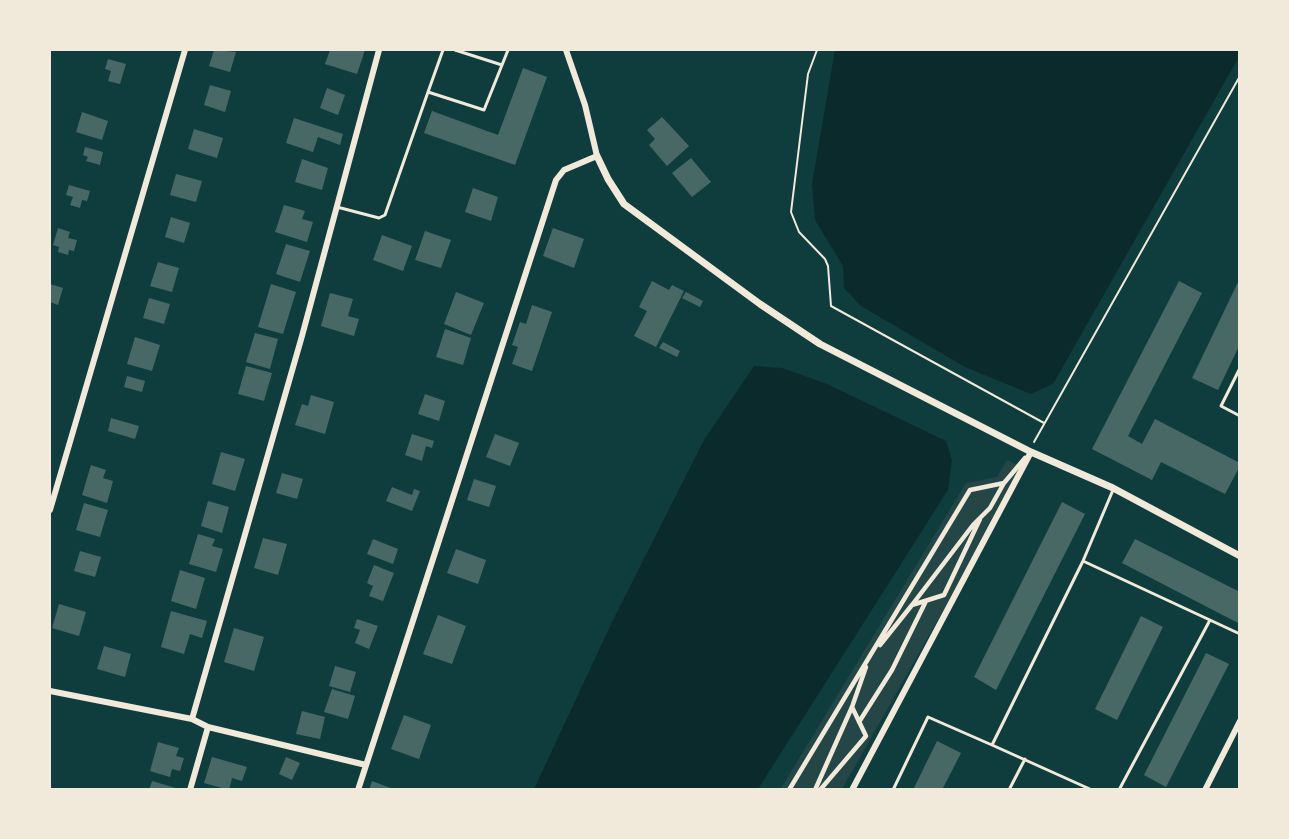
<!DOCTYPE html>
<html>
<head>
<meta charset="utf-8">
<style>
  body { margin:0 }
  #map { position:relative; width:1289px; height:839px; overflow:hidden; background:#0f3d3e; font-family:Inter,sans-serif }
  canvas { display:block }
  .frame { position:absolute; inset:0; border:51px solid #f1e9da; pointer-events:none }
</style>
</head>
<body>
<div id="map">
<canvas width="1289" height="839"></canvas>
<div class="frame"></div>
</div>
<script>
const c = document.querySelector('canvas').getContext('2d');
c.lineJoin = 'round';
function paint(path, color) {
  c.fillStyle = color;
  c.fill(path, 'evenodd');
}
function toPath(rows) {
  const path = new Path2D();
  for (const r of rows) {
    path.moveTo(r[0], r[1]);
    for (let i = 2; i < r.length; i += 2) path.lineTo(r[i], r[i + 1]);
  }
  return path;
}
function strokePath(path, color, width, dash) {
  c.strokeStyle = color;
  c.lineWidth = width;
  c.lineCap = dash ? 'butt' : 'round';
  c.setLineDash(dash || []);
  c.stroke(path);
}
paint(toPath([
  [1007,460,1024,468,842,789,780,790,966,483,997,477]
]), '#244646');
paint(toPath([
  [835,50,1239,50,1240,55,1053,384,1031,394,965,367,861,306,844,288,843,266,815,220,812,184],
  [754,366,782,368,827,384,946,441,952,460,948,490,758,789,534,789,613,620,704,440]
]), '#0a2a2b');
paint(toPath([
  [214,50,236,52,230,72,209,66],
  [330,50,365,50,357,74,325,64],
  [108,59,126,64,120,84,108,81,111,71,105,69],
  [523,68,547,77,515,165,424,133,432,111,498,135],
  [210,85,231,91,225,112,204,105],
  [327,88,345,95,338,115,320,108],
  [82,112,108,121,102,140,76,132],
  [662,117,689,146,667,166,649,145,655,139,647,130],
  [294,118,343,134,340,145,318,137,313,152,286,143],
  [194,129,223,138,217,158,188,149],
  [85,147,103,152,100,165,86,161,88,157,83,155],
  [691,158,711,182,692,197,672,173],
  [302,159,328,168,322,190,295,182],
  [176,174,202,181,196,202,170,195],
  [69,185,90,191,87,201,82,200,80,208,70,205,73,197,66,195],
  [473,188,498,197,491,221,465,212],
  [284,205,305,211,302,219,313,222,307,242,275,232],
  [171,217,190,223,184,243,165,237],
  [58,228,70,232,68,238,77,240,74,251,69,250,68,255,58,252,59,247,53,245],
  [553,228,584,239,574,268,543,256],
  [425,231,451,240,441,268,415,260],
  [382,235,412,246,403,271,373,260],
  [286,244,310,251,300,282,276,274],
  [158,262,179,268,172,292,150,286],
  [1240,278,1240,344,1218,390,1192,378],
  [652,281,669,290,672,285,684,291,656,347,634,336,647,311,639,307],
  [1179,281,1202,293,1128,436,1142,444,1155,419,1240,463,1240,466,1225,494,1161,462,1152,480,1092,449],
  [50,284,63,288,58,305,50,302],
  [271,284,296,292,283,334,258,327],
  [456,292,484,303,471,335,444,324],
  [686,292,703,301,700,307,682,298],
  [330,293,353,299,348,316,359,319,354,336,321,326],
  [149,298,170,304,164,324,143,318],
  [532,305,552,312,532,371,512,364,518,347,512,345,520,322,526,324],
  [445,329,471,338,463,365,436,357],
  [255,333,278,339,270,369,246,362],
  [135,337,160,345,152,371,127,364],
  [663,342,680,351,677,357,659,348],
  [246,366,272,373,264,401,238,394],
  [127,376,145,381,142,392,124,387],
  [425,394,445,401,439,421,418,414],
  [311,395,334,402,325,434,295,425,302,404,308,406],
  [111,418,139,426,135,439,108,431],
  [412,434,434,441,432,448,426,446,422,461,405,455],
  [495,434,519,443,510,466,486,457],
  [221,452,245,459,235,491,212,484],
  [91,465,106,470,103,478,113,481,107,503,82,495],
  [282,473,303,479,297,499,276,493],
  [474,479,496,486,489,507,467,500],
  [392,487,412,495,414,489,420,491,412,511,386,501],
  [208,501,229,507,222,533,201,526],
  [1062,502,1085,514,996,690,974,677],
  [84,503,108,510,100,537,76,530],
  [198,534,215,539,212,546,223,549,216,572,189,564],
  [263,538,287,544,278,575,254,568],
  [373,539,398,549,393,564,367,554],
  [1135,539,1240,592,1240,624,1122,563],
  [456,549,486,560,478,584,447,573],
  [80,551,101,557,95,577,74,571],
  [374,565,394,573,383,601,369,596,373,586,367,583],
  [180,570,205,578,196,609,171,601],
  [59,604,86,612,79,636,52,628],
  [171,611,207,621,202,638,190,634,184,654,161,647],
  [438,615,466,626,452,664,423,654],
  [1141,616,1163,627,1117,720,1095,709],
  [357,619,378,626,369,649,355,643,360,630,354,628],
  [234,628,264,637,254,671,224,662],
  [104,646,131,654,125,677,97,669],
  [1206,653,1229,664,1166,787,1144,775],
  [335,666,356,672,350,692,329,686],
  [332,689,355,696,348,719,324,712],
  [302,711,325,717,320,739,296,734],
  [404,715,431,725,419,759,391,749],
  [937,741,961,753,942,790,913,790],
  [158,742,179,748,176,756,184,758,180,771,172,769,170,777,150,771],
  [212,757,247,767,242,781,232,778,229,790,204,783],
  [286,757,300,763,292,780,279,774],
  [152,781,179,789,179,790,149,790],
  [372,781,393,789,393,790,369,790]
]), '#486865');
strokePath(toPath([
  [817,50,808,74,791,212,799,232,825,259,828,266,831,306,1044,423],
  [1034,442,1240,76]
]), '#f1e9da', 2);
strokePath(toPath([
  [443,50,428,92,484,110,508,50],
  [455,50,502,65],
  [337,207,379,218,385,215,428,92],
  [1240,368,1221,406,1240,416],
  [1083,561,1240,634],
  [992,745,1092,790],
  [893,790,928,717,992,745,1083,561,1113,490],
  [1009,790,1025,759],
  [1119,790,1210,620]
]), '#f1e9da', 3);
strokePath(toPath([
  [912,605,944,595,980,519],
  [880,645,912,605,973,525,990,508,1004,483],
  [859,722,892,670,926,601],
  [789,790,970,490,1004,483,1025,458],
  [815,790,852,707,866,667],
  [820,790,866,736,852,707]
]), '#f1e9da', 4.5);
strokePath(toPath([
  [50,510,185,50],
  [50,691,192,719,208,727,366,765],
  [192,719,302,336,379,50],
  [190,790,208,727],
  [358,790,556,180,564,170,597,156,585,105,566,50],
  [852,790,1031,452],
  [1205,790,1240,721]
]), '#f1e9da', 6);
strokePath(toPath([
  [597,156,608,179,624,204,760,304,820,344,1031,452,1113,488,1240,556]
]), '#f1e9da', 7);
</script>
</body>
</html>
